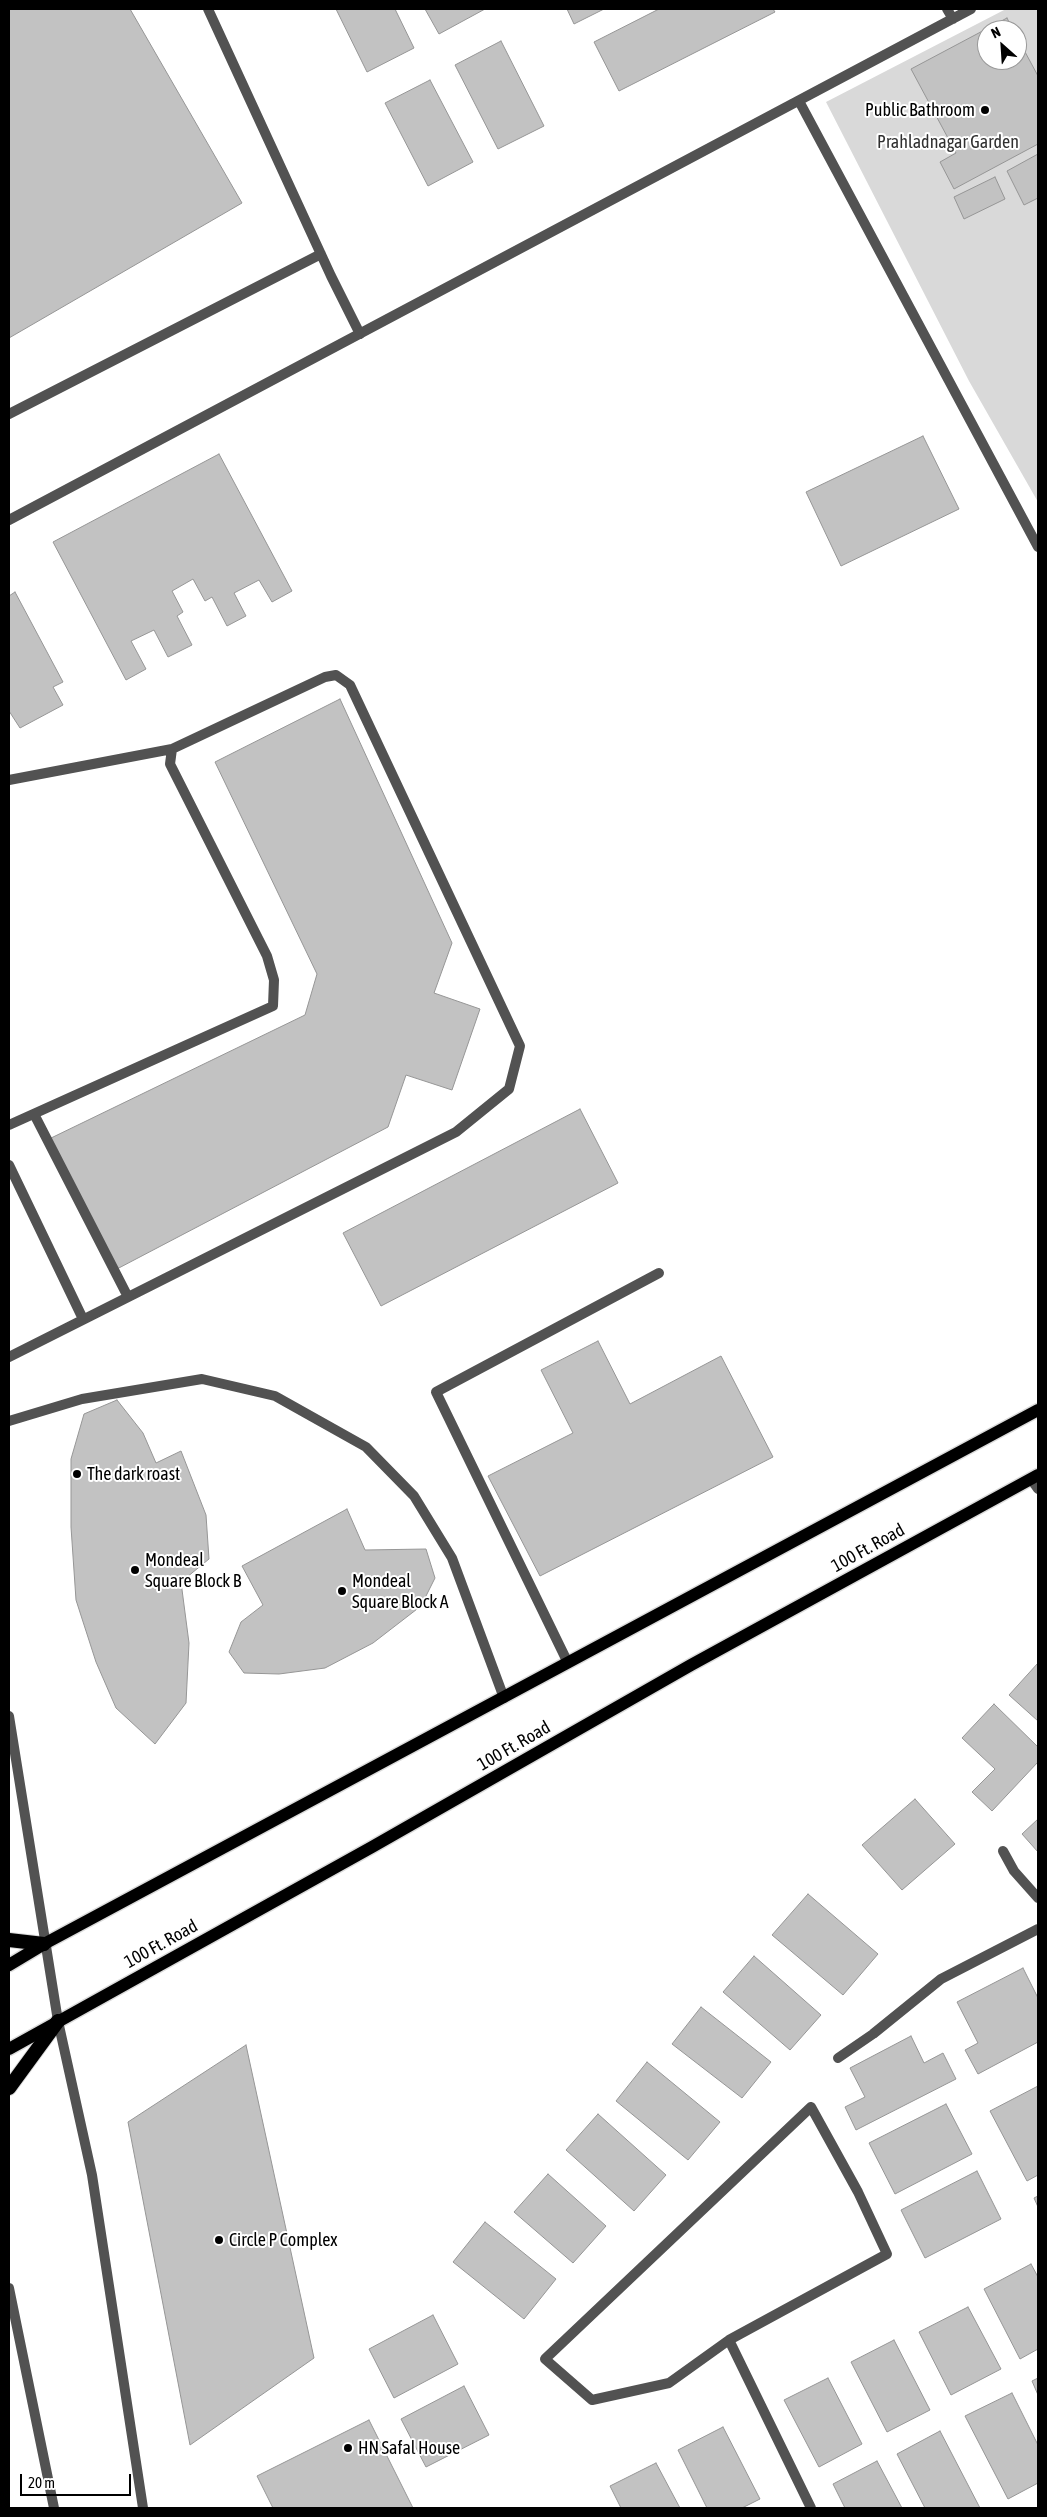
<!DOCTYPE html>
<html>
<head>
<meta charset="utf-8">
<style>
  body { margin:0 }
  #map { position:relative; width:1047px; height:2517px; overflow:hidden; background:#fff; font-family:"Asap Condensed",sans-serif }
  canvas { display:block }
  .frame { position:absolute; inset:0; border:10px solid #000; pointer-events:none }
  .north { position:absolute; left:977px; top:20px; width:50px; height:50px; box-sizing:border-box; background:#fff; border:1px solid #999; border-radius:50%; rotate:334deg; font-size:14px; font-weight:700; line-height:20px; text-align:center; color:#000 }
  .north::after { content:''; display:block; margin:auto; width:18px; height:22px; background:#000; clip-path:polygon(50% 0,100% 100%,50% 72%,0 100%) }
  .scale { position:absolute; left:20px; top:2474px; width:111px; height:22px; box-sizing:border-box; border:2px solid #000; border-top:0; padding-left:6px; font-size:15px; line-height:18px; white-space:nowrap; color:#000; -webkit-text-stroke:4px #fff; paint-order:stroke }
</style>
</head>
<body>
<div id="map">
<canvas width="1047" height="2517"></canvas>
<div class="frame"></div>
<div class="north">N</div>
<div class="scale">20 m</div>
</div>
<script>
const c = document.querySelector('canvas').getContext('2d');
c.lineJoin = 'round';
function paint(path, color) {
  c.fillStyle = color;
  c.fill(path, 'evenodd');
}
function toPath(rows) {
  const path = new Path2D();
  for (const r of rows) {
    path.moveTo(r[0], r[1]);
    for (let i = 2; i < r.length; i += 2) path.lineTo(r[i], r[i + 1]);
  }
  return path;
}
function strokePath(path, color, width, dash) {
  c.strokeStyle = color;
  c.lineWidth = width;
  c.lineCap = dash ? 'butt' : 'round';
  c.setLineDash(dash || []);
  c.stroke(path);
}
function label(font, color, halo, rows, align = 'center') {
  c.font = font + ' "Asap Condensed",sans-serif';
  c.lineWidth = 4;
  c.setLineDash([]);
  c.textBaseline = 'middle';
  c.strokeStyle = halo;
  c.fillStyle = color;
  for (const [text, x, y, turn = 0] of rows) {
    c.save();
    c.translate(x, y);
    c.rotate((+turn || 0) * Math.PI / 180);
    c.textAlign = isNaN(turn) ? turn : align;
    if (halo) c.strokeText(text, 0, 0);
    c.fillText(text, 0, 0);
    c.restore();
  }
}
paint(toPath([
  [1006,9,1038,9,1038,502,969,381,826,102],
  [987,30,1017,30,1017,60,987,60]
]), '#d9d9d9');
const building = toPath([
  [9,9,130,9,242,203,9,338,9,9],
  [336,9,395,9,414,48,367,72,336,9],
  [425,9,485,9,439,34,425,9],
  [567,9,604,9,574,24,567,9],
  [659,9,773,9,775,12,619,91,594,42,659,9],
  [1007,18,1013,30,987,30,987,60,1017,60,1017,37,1038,76,1038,144,954,189,940,162,956,153,911,69,1007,18],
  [501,41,544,126,498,149,455,65,501,41],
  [430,80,473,162,428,186,385,103,430,80],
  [1038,154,1038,198,1024,205,1007,171,1038,154],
  [995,177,1005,199,964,219,954,197,995,177],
  [923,436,959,509,841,566,806,492,923,436],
  [219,454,292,591,272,602,259,580,234,593,246,616,227,626,212,597,205,601,193,579,172,591,183,612,177,616,192,645,168,657,154,630,131,641,146,669,126,680,53,542,219,454],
  [15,592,63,682,53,687,63,705,20,728,9,711,9,596,15,592],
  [340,699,452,943,434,993,480,1009,452,1090,406,1075,388,1127,115,1270,49,1139,305,1015,317,974,215,762,340,699],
  [580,1109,618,1183,381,1306,343,1233,580,1109],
  [598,1341,630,1404,721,1356,773,1457,540,1576,488,1476,573,1433,541,1370,598,1341],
  [117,1400,143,1433,156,1463,181,1451,206,1515,209,1559,181,1582,189,1643,186,1703,155,1744,116,1708,96,1662,76,1600,71,1527,71,1459,84,1414,117,1400],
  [347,1509,365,1550,426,1549,435,1578,421,1606,373,1643,325,1668,279,1674,244,1673,229,1652,241,1622,263,1605,242,1566,347,1509],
  [1038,1663,1038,1721,1009,1695,1038,1663],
  [994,1704,1038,1747,1038,1762,992,1811,972,1792,995,1769,962,1738,994,1704],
  [915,1799,955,1844,902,1890,862,1845,915,1799],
  [1038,1819,1038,1852,1022,1834,1038,1819],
  [808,1894,878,1954,843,1995,772,1935,808,1894],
  [754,1956,821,2015,790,2050,723,1992,754,1956],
  [1023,1968,1038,1998,1038,2042,978,2074,965,2050,978,2043,957,2002,1023,1968],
  [701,2007,771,2062,742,2098,672,2044,701,2007],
  [911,2036,924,2063,943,2053,956,2079,856,2130,845,2107,865,2097,850,2068,911,2036],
  [246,2045,314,2358,190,2445,128,2122,246,2045],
  [647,2062,720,2122,688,2160,616,2101,647,2062],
  [1038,2086,1038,2175,1027,2181,990,2111,1038,2086],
  [946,2104,972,2154,895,2194,869,2143,946,2104],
  [598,2114,666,2175,634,2211,566,2150,598,2114],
  [977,2171,1001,2219,925,2258,901,2210,977,2171],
  [548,2174,606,2226,573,2263,514,2212,548,2174],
  [1038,2196,1038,2207,1034,2198,1038,2196],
  [485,2222,556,2279,524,2319,453,2262,485,2222],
  [1031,2264,1038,2277,1038,2349,1020,2359,984,2289,1031,2264],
  [968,2307,1001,2369,951,2395,919,2332,968,2307],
  [433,2315,458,2364,394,2398,369,2349,433,2315],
  [894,2340,930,2410,887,2432,851,2362,894,2340],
  [828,2378,862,2444,819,2467,784,2400,828,2378],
  [1038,2378,1038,2395,1032,2381,1038,2378],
  [464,2386,489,2435,426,2467,401,2419,464,2386],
  [1012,2393,1038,2445,1038,2483,1008,2499,965,2416,1012,2393],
  [369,2420,413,2508,273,2508,257,2476,369,2420],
  [723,2427,760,2499,742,2508,707,2508,678,2450,723,2427],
  [940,2431,980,2508,925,2508,897,2454,940,2431],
  [877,2461,902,2508,845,2508,833,2484,877,2461],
  [656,2463,680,2508,621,2508,610,2486,656,2463]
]);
paint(building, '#c2c2c2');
strokePath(building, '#969696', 1);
const primary = toPath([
  [9,1965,44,1944,1038,1410],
  [9,2049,372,1847,691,1665,1038,1475]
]);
const trunk = toPath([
  [9,1940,44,1944],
  [9,2088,58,2021]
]);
strokePath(primary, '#dbdbdb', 15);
strokePath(trunk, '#dbdbdb', 16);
strokePath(toPath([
  [208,9,331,276,360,334],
  [9,414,321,254],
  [9,780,172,749],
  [34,1114,128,1297],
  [9,1125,273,1006,274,980,267,956,170,764,172,749,325,677,336,675,350,685,520,1046,509,1089,456,1132,9,1357],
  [9,1165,83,1319],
  [9,1421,82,1399,202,1379,275,1396,366,1447,414,1496,452,1558,504,1698],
  [568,1663,436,1392,659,1273]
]), '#525252', 10);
strokePath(toPath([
  [947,9,953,19],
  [799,101,1038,547],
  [9,520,971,9],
  [1031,1479,1038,1489],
  [1003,1851,1014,1871,1038,1898],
  [838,2058,873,2034,941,1979,1038,1929],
  [811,2107,858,2192,887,2254,729,2340,669,2383,592,2400,545,2359,811,2107],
  [729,2340,811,2508]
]), '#525252', 10);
strokePath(toPath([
  [9,1716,58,2021,92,2175,143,2508],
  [9,2288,54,2508]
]), '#525252', 10);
strokePath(primary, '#000', 12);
strokePath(trunk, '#000', 14);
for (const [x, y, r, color] of [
  [985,110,5,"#000"],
  [77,1474,5,"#000"],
  [135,1570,5,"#000"],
  [342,1591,5,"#000"],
  [219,2240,5,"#000"],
  [348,2448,5,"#000"]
]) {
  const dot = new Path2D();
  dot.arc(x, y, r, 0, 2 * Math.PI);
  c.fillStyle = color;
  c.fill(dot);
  strokePath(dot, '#fff', 2);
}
label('18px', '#000', '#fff', [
  ["Public Bathroom",975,110,"right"],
  ["The dark roast",87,1474],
  ["Mondeal",145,1560],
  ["Square Block B",145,1581],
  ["Mondeal",352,1581],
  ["Square Block A",352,1602],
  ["Circle P Complex",229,2240],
  ["HN Safal House",358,2448]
], 'left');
label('18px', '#303030', '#fff', [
  ["Prahladnagar Garden",948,142]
]);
label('18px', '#000', '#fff', [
  ["100 Ft. Road",868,1548,-29],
  ["100 Ft. Road",514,1746,-30],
  ["100 Ft. Road",161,1944,-29]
]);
</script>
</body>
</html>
